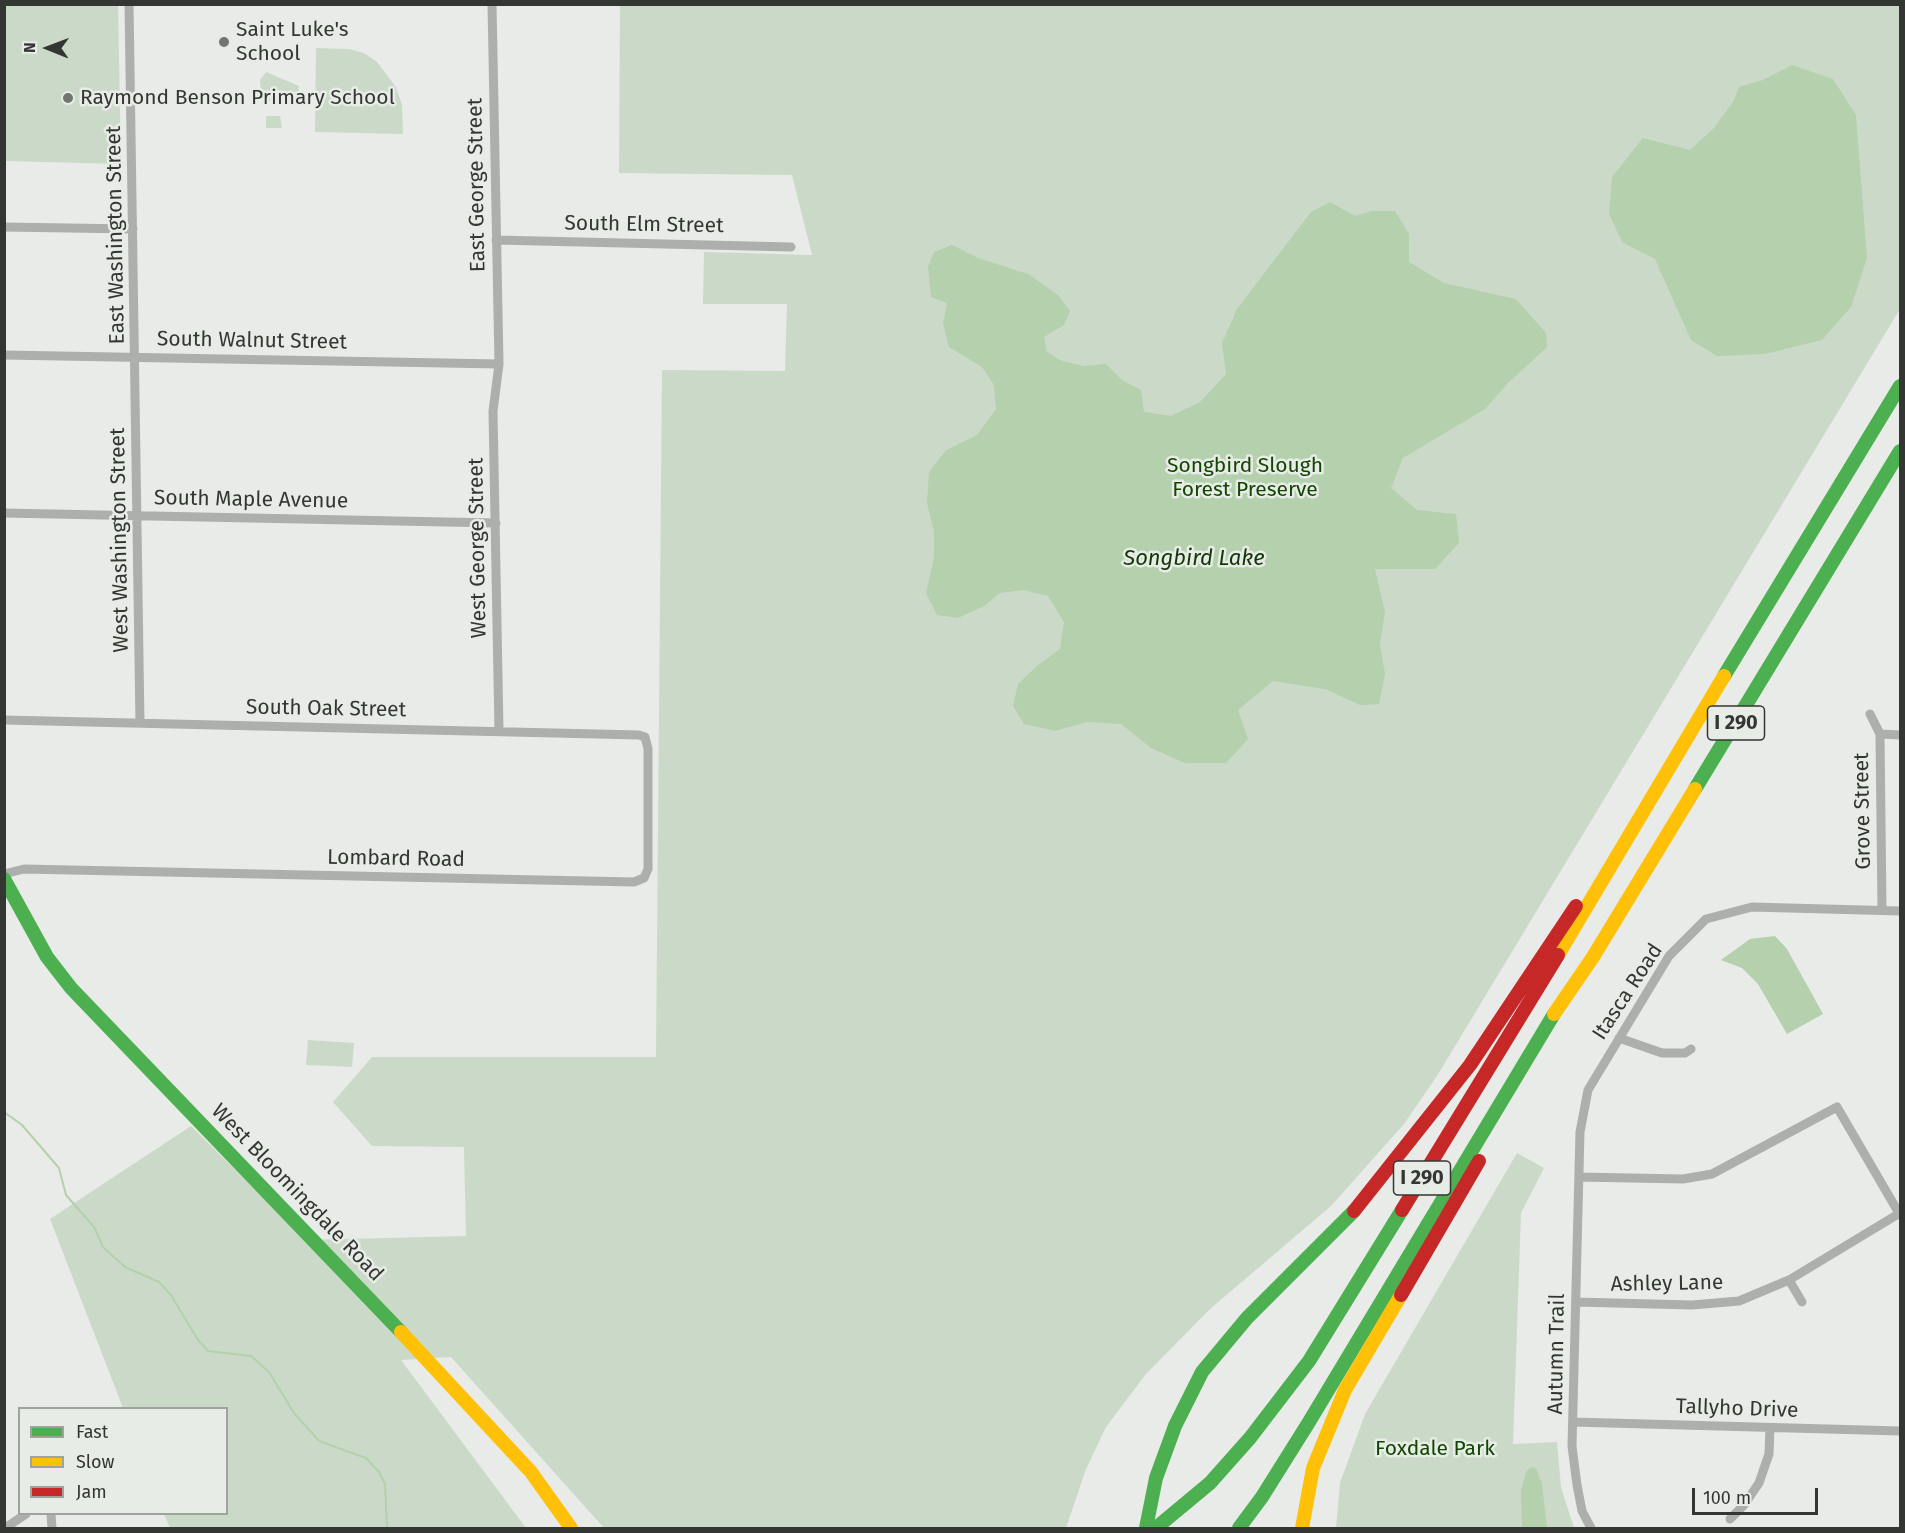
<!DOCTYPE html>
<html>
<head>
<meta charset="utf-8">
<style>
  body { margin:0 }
  #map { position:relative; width:1905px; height:1533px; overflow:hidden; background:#e8ebe7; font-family:"Fira Sans",sans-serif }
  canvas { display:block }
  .frame { position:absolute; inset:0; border:6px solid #343633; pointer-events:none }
  .legend { position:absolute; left:18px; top:1407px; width:210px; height:108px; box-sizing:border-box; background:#e7ece6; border:2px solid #9fa39e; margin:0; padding:8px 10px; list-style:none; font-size:18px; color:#343633 }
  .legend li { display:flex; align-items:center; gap:12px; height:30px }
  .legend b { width:30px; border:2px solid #9fa39e }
  .north { position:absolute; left:18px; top:18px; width:60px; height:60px; -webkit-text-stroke:4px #e7ece6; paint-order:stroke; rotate:271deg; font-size:16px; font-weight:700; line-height:24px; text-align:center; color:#343633 }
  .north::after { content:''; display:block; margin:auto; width:21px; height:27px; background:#343633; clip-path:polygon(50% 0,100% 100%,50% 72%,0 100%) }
  .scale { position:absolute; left:1692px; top:1488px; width:126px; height:27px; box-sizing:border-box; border:3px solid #343633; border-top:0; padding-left:8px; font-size:18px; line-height:21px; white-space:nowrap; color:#343633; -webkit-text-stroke:4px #e7ece6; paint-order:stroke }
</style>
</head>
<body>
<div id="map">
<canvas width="1905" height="1533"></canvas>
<div class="frame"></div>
<ul class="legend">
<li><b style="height:8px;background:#4caf50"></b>Fast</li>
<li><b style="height:8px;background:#ffc107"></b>Slow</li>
<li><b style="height:8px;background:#c62828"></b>Jam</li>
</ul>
<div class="north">N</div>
<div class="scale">100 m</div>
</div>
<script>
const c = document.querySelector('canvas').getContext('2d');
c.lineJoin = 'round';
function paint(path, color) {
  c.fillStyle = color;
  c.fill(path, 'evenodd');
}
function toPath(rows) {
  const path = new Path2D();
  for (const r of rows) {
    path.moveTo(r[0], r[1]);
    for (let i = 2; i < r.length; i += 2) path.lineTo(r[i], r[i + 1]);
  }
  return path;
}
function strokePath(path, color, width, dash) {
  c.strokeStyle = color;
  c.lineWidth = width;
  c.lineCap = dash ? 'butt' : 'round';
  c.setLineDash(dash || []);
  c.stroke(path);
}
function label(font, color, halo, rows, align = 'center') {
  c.font = font + ' "Fira Sans",sans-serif';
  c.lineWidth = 5;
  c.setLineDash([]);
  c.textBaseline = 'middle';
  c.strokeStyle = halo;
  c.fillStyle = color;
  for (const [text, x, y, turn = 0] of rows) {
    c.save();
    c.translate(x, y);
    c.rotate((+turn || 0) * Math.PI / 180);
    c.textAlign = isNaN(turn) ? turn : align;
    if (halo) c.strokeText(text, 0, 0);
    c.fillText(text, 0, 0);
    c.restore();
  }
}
paint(toPath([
  [5,4,118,5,121,164,5,161],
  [620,5,1900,5,1900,309,1437,1076,1404,1124,1331,1206,1210,1309,1146,1374,1106,1427,1086,1469,1066,1528,604,1528,451,1357,401,1360,526,1528,170,1528,164,1514,226,1514,226,1408,123,1408,50,1219,191,1126,306,1240,466,1236,464,1147,372,1146,333,1102,372,1057,656,1057,662,370,785,371,787,304,703,304,704,252,812,255,792,175,619,173],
  [316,48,349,49,364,53,377,62,396,87,402,105,403,134,315,132],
  [266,72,299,86,298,99,273,102,263,99,261,95,260,80],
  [266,116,280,116,282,128,266,128],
  [308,1040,354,1043,352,1067,306,1065],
  [1517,1153,1544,1168,1521,1213,1513,1444,1557,1442,1561,1487,1574,1528,1336,1528,1340,1483,1365,1414]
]), '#cbdac8');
paint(toPath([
  [1792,65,1833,79,1856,115,1867,258,1851,307,1822,340,1765,354,1717,356,1691,340,1655,259,1622,242,1609,214,1612,177,1643,138,1690,150,1714,128,1733,102,1739,87,1763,80],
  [1330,202,1355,216,1372,211,1395,211,1409,234,1409,262,1444,283,1516,299,1546,333,1547,347,1508,383,1485,409,1403,458,1391,488,1417,510,1456,514,1459,543,1435,569,1375,569,1385,612,1380,645,1385,674,1379,704,1360,705,1325,689,1273,681,1238,710,1248,739,1226,763,1185,763,1151,748,1121,724,1087,722,1055,731,1024,724,1013,706,1018,684,1037,666,1060,649,1064,622,1048,596,1023,590,1000,593,984,606,958,618,937,615,926,593,934,558,934,531,927,503,929,472,946,450,977,435,996,409,994,385,982,367,949,347,943,323,947,303,931,297,928,267,934,252,952,245,978,258,1028,274,1058,295,1070,311,1064,325,1044,337,1047,352,1062,361,1083,366,1106,364,1122,380,1141,390,1144,412,1171,416,1200,402,1226,374,1222,343,1237,309,1311,212],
  [1775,936,1787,949,1823,1014,1787,1034,1758,984,1742,968,1721,960,1750,939],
  [1531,1467,1536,1468,1542,1484,1547,1528,1522,1528,1521,1491,1526,1472]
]), '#b4d0ac');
strokePath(toPath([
  [4,1112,22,1125,59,1168,66,1195,94,1227,103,1247,125,1267,159,1282,171,1295,198,1340,208,1351,251,1356,269,1372,294,1413,319,1441,366,1458,379,1472,385,1484,387,1528]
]), '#b4d0ac', 2);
strokePath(toPath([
  [129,4,140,723],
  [492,4,499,364,493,411,499,731],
  [4,227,133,229],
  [496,240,791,247],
  [4,355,499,364],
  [4,513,496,523],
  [1870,714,1880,734,1882,910],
  [4,720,639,735,645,737,648,749,648,869,644,878,634,882,24,869,4,874],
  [1880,734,1900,735],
  [1619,1038,1662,1053,1685,1053,1691,1049],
  [1579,1177,1683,1179,1712,1174,1837,1107,1900,1215],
  [1789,1280,1802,1302],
  [1576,1302,1692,1305,1739,1301,1789,1280,1900,1213],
  [1573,1422,1900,1431],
  [51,1514,52,1528],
  [1730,1519,1744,1505,1759,1483,1769,1454,1770,1428],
  [5,1528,26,1514],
  [1591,1528,1582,1511,1577,1485,1572,1446,1580,1132,1588,1090,1669,956,1706,919,1752,907,1900,911]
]), '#adafad', 9);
strokePath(toPath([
  [1724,676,1900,386],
  [1695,789,1900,451],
  [4,879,47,957,71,988,401,1332],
  [1146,1528,1156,1478,1175,1426,1202,1372,1247,1318,1354,1211],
  [1156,1528,1210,1483,1250,1438,1309,1361,1402,1210],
  [1239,1528,1262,1497,1309,1422,1554,1014]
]), '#4caf50', 14);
strokePath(toPath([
  [1558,955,1724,676],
  [1554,1014,1593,957,1695,789],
  [401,1332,531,1472,571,1528],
  [1302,1528,1313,1468,1345,1390,1401,1295]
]), '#ffc107', 14);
strokePath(toPath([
  [1402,1210,1558,955],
  [1354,1211,1470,1065,1576,906],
  [1401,1295,1479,1161]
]), '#c62828', 14);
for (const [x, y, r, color] of [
  [224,42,6,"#737572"],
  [68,98,6,"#737572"]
]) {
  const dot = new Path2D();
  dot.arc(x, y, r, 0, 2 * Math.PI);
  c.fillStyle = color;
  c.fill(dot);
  strokePath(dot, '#e7ece6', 2);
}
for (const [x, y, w] of [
  [1736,723,57],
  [1422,1178,57]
]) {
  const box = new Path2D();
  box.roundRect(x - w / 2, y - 17, w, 34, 4.5);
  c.fillStyle = '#e7ece6';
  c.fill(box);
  strokePath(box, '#343633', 1.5);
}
label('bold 20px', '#343633', null, [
  ["I 290",1736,723],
  ["I 290",1422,1178]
]);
label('21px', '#343633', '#e7ece6', [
  ["Saint Luke's",236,30],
  ["School",236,54],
  ["Raymond Benson Primary School",80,98]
], 'left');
label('21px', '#343633', '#e7ece6', [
  ["East George Street",477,185,-91],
  ["South Elm Street",644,225,1],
  ["East Washington Street",116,235,-91],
  ["South Walnut Street",252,341,1],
  ["South Maple Avenue",251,500,1],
  ["West Washington Street",120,540,-91],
  ["West George Street",478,548,-91],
  ["South Oak Street",326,709,1],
  ["Grove Street",1863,811,-91],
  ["Lombard Road",396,859,1],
  ["Itasca Road",1628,992,-57],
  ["West Bloomingdale Road",297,1193,46],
  ["Ashley Lane",1667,1284,-1],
  ["Autumn Trail",1557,1354,-89],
  ["Tallyho Drive",1737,1409,2]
]);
label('21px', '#134600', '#e7ece6', [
  ["Songbird Slough",1245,466],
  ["Forest Preserve",1245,490],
  ["Foxdale Park",1435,1449]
]);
label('italic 22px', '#123805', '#e7ece6', [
  ["Songbird Lake",1194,559]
]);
</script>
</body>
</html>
